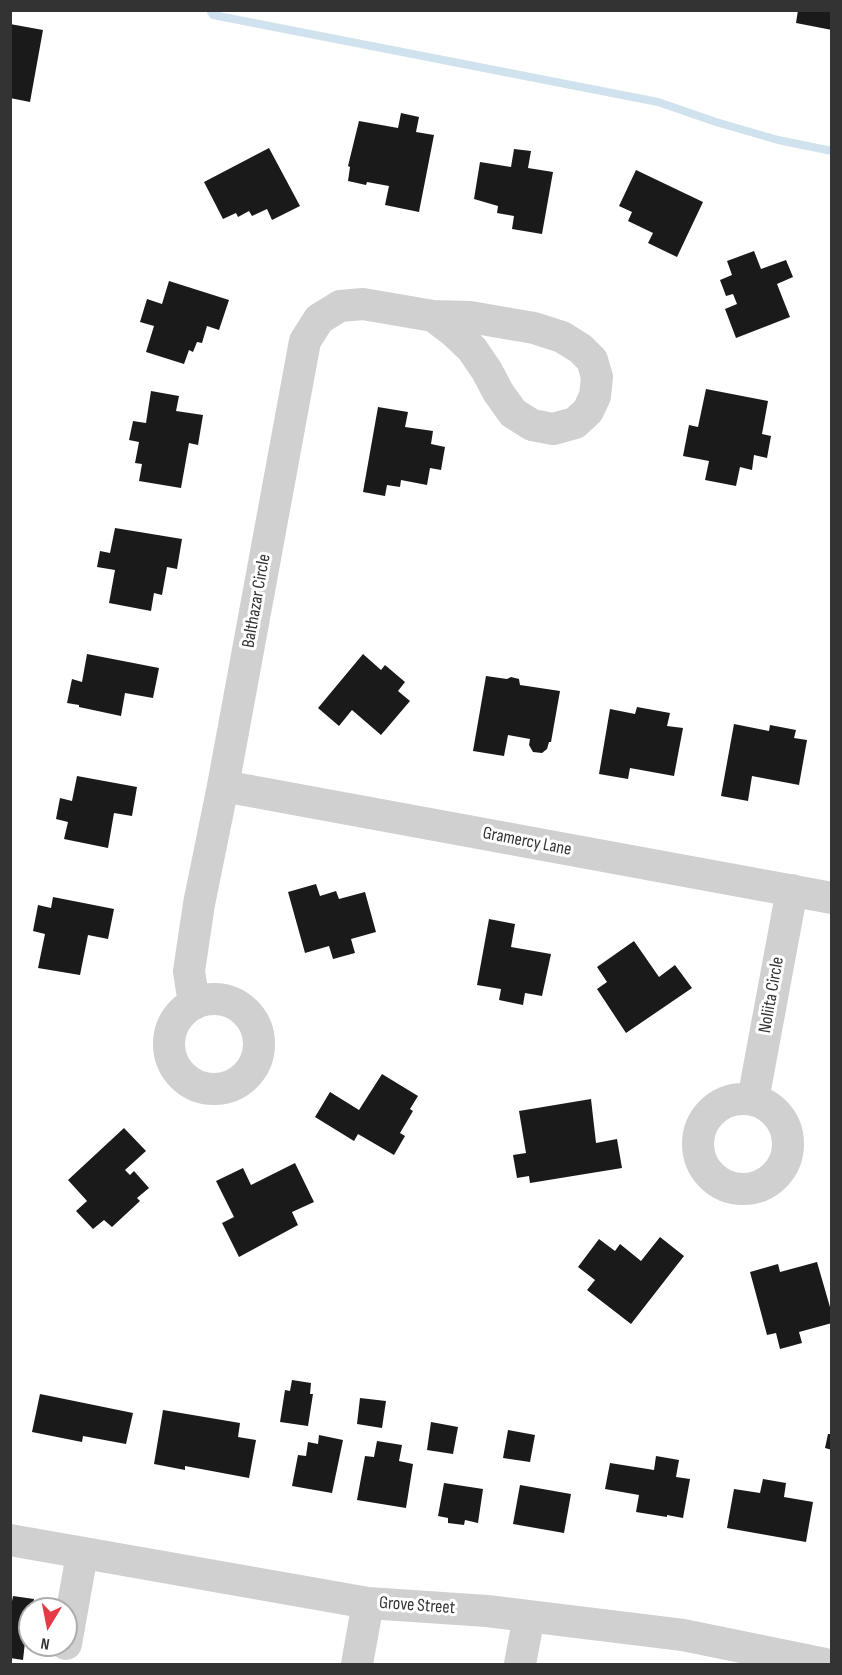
<!DOCTYPE html>
<html>
<head>
<meta charset="utf-8">
<style>
  body { margin:0 }
  #map { position:relative; width:842px; height:1675px; overflow:hidden; background:#fff; font-family:"Sofia Sans Condensed",sans-serif }
  canvas { display:block }
  .frame { position:absolute; inset:0; border:12px solid #333; pointer-events:none }
  .north { position:absolute; left:18px; top:1597px; width:60px; height:60px; box-sizing:border-box; background:#fff; border:2px solid #adadad; border-radius:50%; rotate:190deg; font-size:16px; font-weight:700; line-height:24px; text-align:center; color:#333 }
  .north::after { content:''; display:block; margin:auto; width:21px; height:27px; background:#e63946; clip-path:polygon(50% 0,100% 100%,50% 72%,0 100%) }
</style>
</head>
<body>
<div id="map">
<canvas width="842" height="1675"></canvas>
<div class="frame"></div>
<div class="north">N</div>
</div>
<script>
const c = document.querySelector('canvas').getContext('2d');
c.lineJoin = 'round';
function toPath(rows) {
  const path = new Path2D();
  for (const r of rows) {
    if (r.length === 3) {
      path.moveTo(r[0] + r[2], r[1]);
      path.arc(r[0], r[1], r[2], 0, 2 * Math.PI);
      continue;
    }
    path.moveTo(r[0], r[1]);
    for (let i = 2; i < r.length; i += 2) path.lineTo(r[i], r[i + 1]);
  }
  return path;
}
function strokePath(path, color, width, dash) {
  c.strokeStyle = color;
  c.lineWidth = width;
  c.lineCap = dash ? 'butt' : 'round';
  c.setLineDash(dash || []);
  c.stroke(path);
}
function paint(path, color) {
  c.fillStyle = color;
  c.fill(path, 'evenodd');
}
function label(font, color, halo, rows, align = 'center') {
  c.font = font + ' "Sofia Sans Condensed",sans-serif';
  c.lineWidth = 6;
  c.setLineDash([]);
  c.textBaseline = 'middle';
  c.strokeStyle = halo;
  c.fillStyle = color;
  for (const [text, x, y, turn = 0] of rows) {
    c.save();
    c.translate(x, y);
    c.rotate((+turn || 0) * Math.PI / 180);
    c.textAlign = isNaN(turn) ? turn : align;
    if (halo) c.strokeText(text, 0, 0);
    c.fillText(text, 0, 0);
    c.restore();
  }
}
strokePath(toPath([
  [210,10,213,15,658,102,716,122,778,140,832,151]
]), '#cfe2ee', 8);
paint(toPath([
  [798,10,832,10,832,30,796,23],
  [10,24,43,30,30,102,10,98],
  [401,113,419,117,416,132,434,135,419,212,385,205,389,186,367,182,366,185,348,181,350,167,348,166,359,121,398,128],
  [269,148,300,206,272,220,267,209,252,216,249,211,238,217,236,213,223,219,204,182],
  [514,149,531,151,528,168,553,172,542,234,512,229,514,216,497,213,498,206,474,199,480,162,511,167],
  [636,170,703,202,677,257,648,243,653,233,628,221,632,212,619,206],
  [754,251,761,269,786,260,793,277,777,284,790,317,736,338,725,309,737,304,733,294,726,296,720,280,732,275,727,261],
  [169,281,229,300,219,330,207,326,202,343,197,342,193,352,189,350,184,364,146,352,154,326,140,322,147,299,162,304],
  [706,389,768,401,762,434,771,436,767,458,754,455,752,470,740,467,736,486,705,480,709,461,683,456,689,425,698,427],
  [151,391,179,396,176,411,203,415,198,445,189,443,181,488,139,481,142,464,135,463,139,442,129,440,133,421,146,423],
  [378,407,408,412,405,427,433,431,431,444,445,447,441,470,430,468,427,485,401,480,400,487,387,485,385,496,363,492],
  [115,528,182,539,177,569,167,567,162,595,154,593,151,611,109,603,115,570,97,567,100,551,110,553],
  [87,654,159,668,153,698,125,693,121,716,79,707,79,705,67,703,72,679,82,682],
  [363,654,381,670,385,665,405,682,398,691,410,701,381,735,352,710,339,726,318,708],
  [486,676,507,679,511,677,519,679,520,685,560,691,551,742,549,742,547,749,542,753,533,752,529,745,530,739,508,735,504,756,473,751],
  [637,707,670,713,667,726,683,728,674,776,630,768,628,779,599,774,610,709,635,714],
  [734,724,769,731,770,725,796,730,794,738,807,740,799,785,752,776,748,801,721,796],
  [77,776,137,787,132,816,114,813,108,848,64,839,68,822,56,819,60,798,72,801],
  [316,884,320,896,336,891,339,899,365,892,376,932,351,939,355,953,333,959,329,946,305,953,288,892],
  [53,897,114,909,108,939,88,935,80,975,38,968,45,934,33,931,38,905,51,908],
  [489,919,515,924,511,947,551,954,542,996,525,993,523,1005,499,1000,501,989,477,985],
  [634,941,659,977,675,965,692,988,626,1033,597,989,607,982,597,967],
  [382,1074,418,1096,410,1109,413,1111,400,1133,405,1136,394,1155,358,1134,354,1141,315,1117,330,1092,359,1110],
  [591,1099,596,1143,617,1139,622,1168,530,1183,529,1176,517,1178,513,1155,526,1153,519,1111],
  [124,1128,146,1151,125,1170,130,1175,134,1171,149,1188,137,1198,140,1201,112,1227,104,1220,93,1229,76,1211,87,1201,68,1180],
  [295,1163,314,1202,292,1212,298,1225,239,1257,222,1223,234,1217,216,1181,243,1168,251,1185],
  [660,1237,684,1256,631,1324,587,1290,595,1280,578,1267,599,1239,615,1251,620,1244,641,1261],
  [817,1262,832,1314,832,1323,799,1332,802,1343,780,1349,776,1333,767,1335,750,1272,778,1264,780,1272],
  [292,1380,311,1383,310,1394,313,1394,308,1426,280,1422,285,1390,290,1391],
  [40,1394,133,1413,126,1444,83,1436,82,1442,32,1432],
  [360,1398,386,1401,382,1428,357,1424],
  [163,1410,240,1423,238,1437,256,1440,249,1478,185,1466,185,1470,154,1464],
  [431,1422,458,1427,453,1454,427,1450],
  [508,1430,535,1435,530,1462,503,1458],
  [828,1434,832,1434,832,1450,825,1448],
  [319,1435,343,1440,332,1493,292,1486,298,1455,306,1456,308,1442,318,1444],
  [377,1441,402,1445,399,1461,413,1464,406,1508,357,1500,365,1456,374,1457],
  [656,1456,679,1460,676,1477,690,1479,683,1518,667,1515,667,1517,636,1512,639,1495,605,1489,610,1463,654,1470],
  [763,1479,786,1483,784,1497,813,1502,806,1542,727,1528,734,1489,760,1493],
  [444,1483,483,1489,478,1523,465,1520,464,1525,448,1523,448,1518,438,1516],
  [520,1485,571,1494,564,1533,513,1524],
  [13,1596,34,1599,32,1609,30,1609,29,1633,26,1633,23,1660,10,1658,10,1612]
]), '#1a1a1a');
strokePath(toPath([
  [223,786,832,898],
  [214,1044,45],
  [194,1004,189,971,199,904,223,786,305,341,319,319,340,306,363,304,433,316,470,317,534,328,562,337,581,349,592,360,597,377,595,396,588,411,575,423,553,429,532,425,513,413,498,392,487,371,472,349,453,331,433,316],
  [743,1144,45],
  [753,1100,792,890],
  [10,1540,368,1603,487,1611,683,1635,825,1664],
  [66,1644,82,1554],
  [357,1664,368,1603],
  [520,1664,529,1616]
]), '#d0d0d0', 32);
label('18px', '#333', '#fff', [
  ["Balthazar Circle",257,601,-80],
  ["Gramercy Lane",527,842,11],
  ["Noliita Circle",772,995,-80],
  ["Grove Street",417,1606,4]
]);
</script>
</body>
</html>
